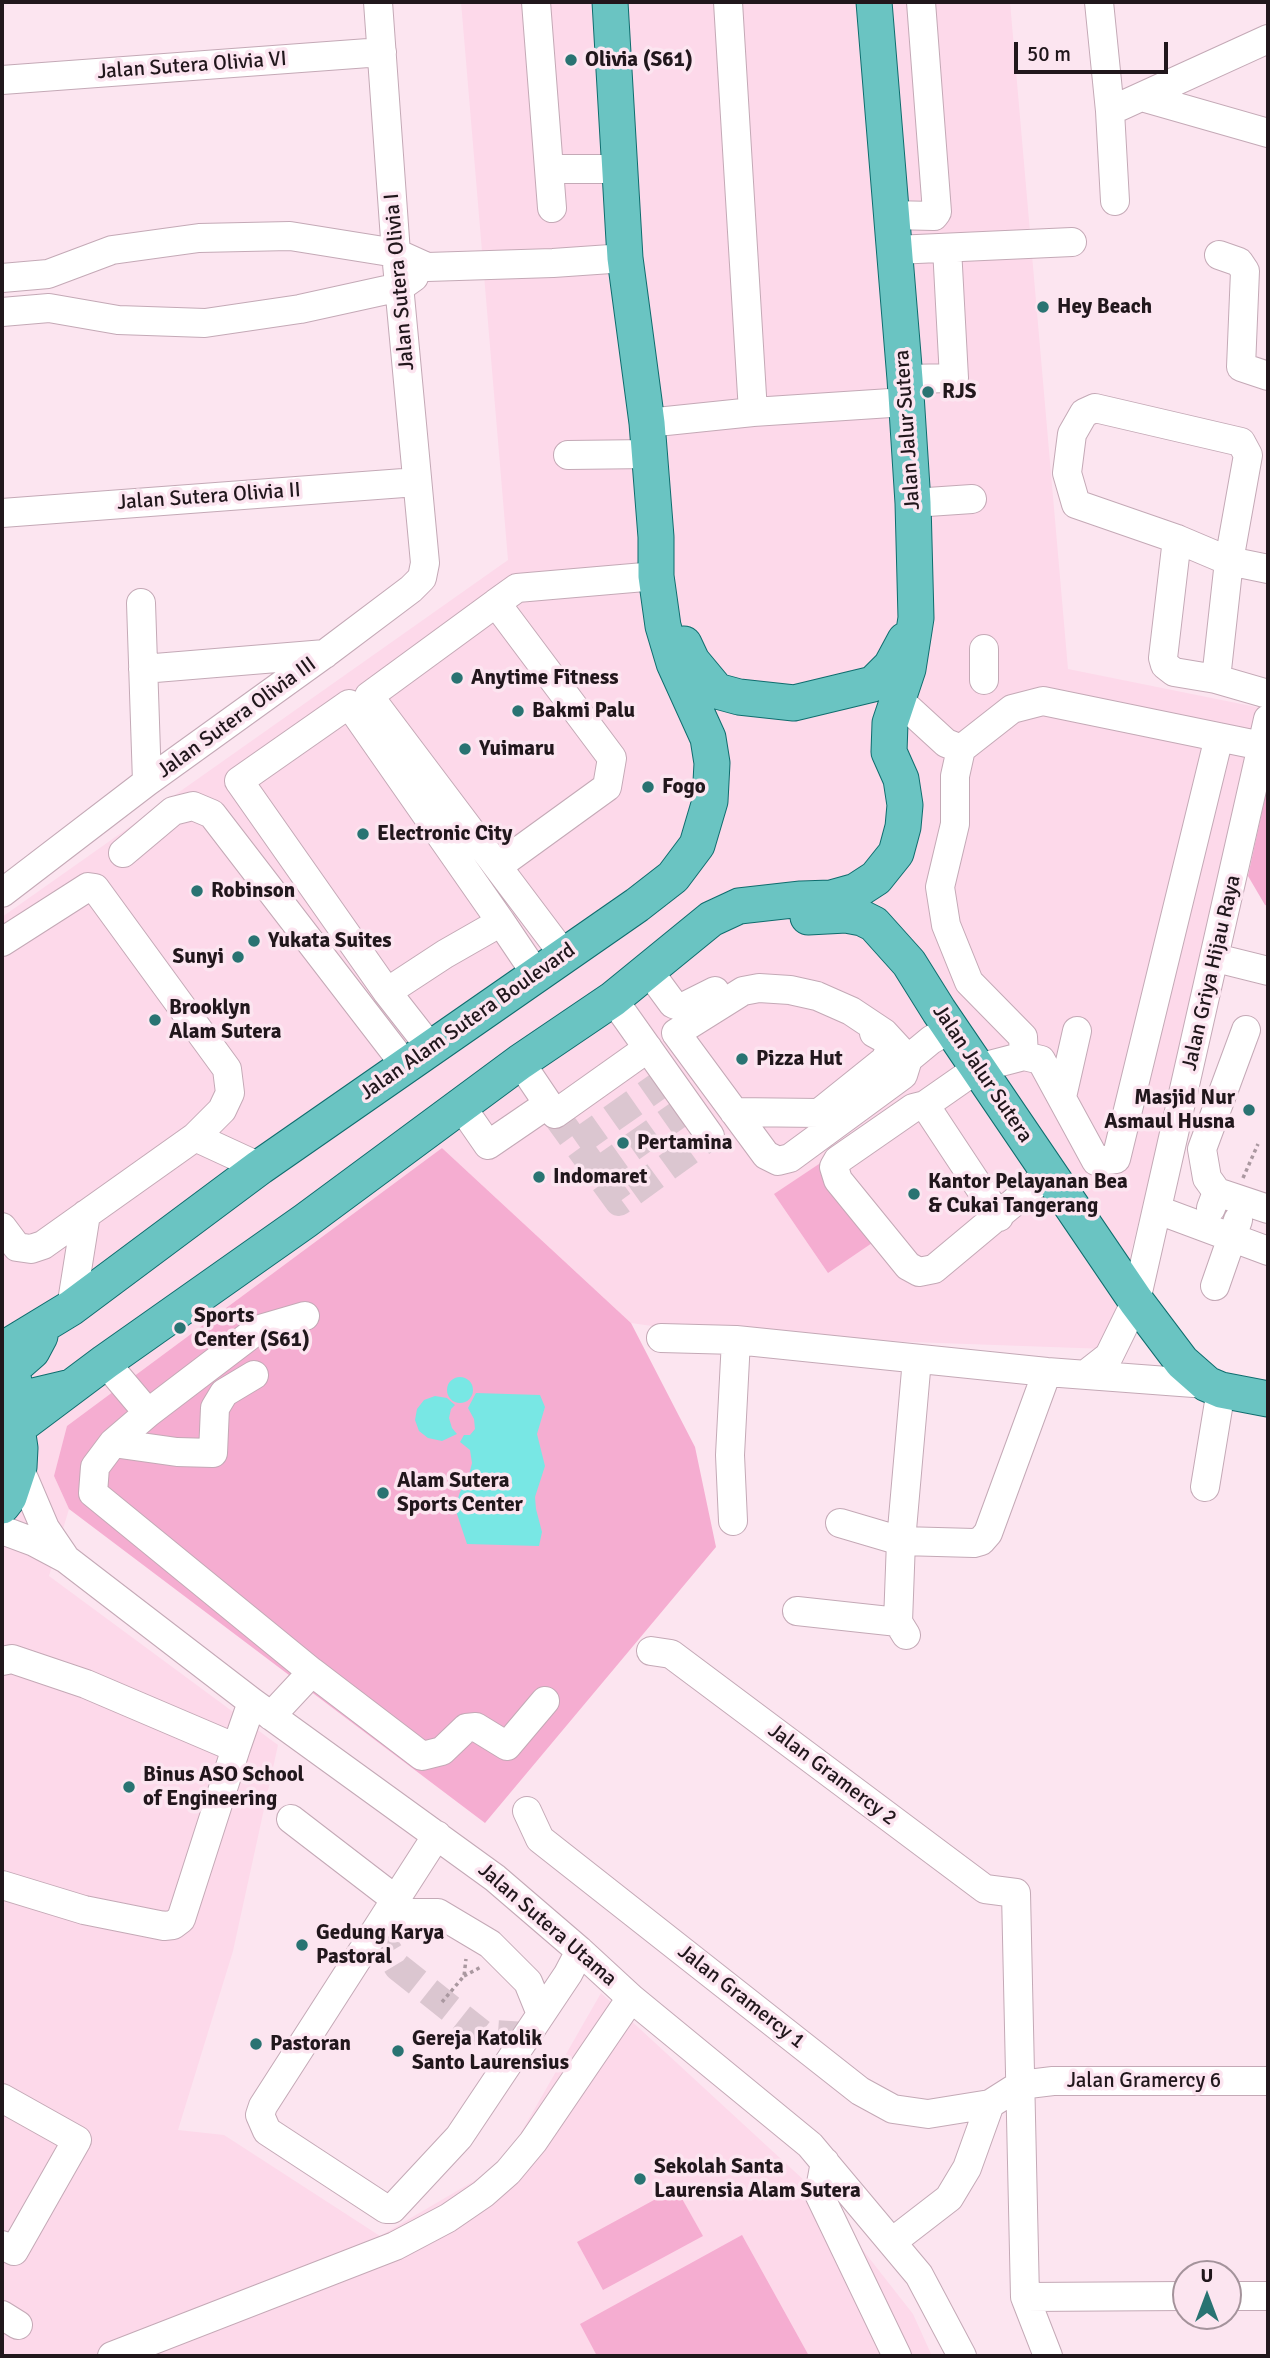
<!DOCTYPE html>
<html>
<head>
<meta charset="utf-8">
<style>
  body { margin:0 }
  #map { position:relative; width:1270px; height:2358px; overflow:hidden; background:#fce5f0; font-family:Signika,sans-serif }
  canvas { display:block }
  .frame { position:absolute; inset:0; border:4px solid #21171c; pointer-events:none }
  .north { position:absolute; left:1172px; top:2260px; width:70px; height:70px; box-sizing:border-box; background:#fce5f0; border:2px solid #a4939b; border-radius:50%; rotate:0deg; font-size:19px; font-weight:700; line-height:28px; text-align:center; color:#21171c }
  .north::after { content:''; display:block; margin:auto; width:24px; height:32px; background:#297372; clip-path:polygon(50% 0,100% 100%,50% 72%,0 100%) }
  .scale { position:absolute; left:1014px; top:42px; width:154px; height:32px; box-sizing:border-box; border:4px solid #21171c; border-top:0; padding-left:9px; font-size:21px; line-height:24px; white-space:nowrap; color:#21171c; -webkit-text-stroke:5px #fce5f0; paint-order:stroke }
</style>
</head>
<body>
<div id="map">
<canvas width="1270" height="2358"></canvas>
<div class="frame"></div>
<div class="north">U</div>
<div class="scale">50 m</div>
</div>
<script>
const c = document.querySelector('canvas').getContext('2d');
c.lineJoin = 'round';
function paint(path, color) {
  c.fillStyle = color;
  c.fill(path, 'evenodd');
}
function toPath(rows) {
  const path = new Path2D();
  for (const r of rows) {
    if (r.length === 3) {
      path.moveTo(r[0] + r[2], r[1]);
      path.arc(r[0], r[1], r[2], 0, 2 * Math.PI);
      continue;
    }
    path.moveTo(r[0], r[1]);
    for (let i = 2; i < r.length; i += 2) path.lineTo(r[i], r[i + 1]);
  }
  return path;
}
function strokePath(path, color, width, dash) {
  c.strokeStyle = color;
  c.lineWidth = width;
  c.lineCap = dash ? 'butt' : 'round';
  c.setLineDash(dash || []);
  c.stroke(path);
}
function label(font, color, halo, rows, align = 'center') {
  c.font = font + ' Signika,sans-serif';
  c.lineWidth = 7;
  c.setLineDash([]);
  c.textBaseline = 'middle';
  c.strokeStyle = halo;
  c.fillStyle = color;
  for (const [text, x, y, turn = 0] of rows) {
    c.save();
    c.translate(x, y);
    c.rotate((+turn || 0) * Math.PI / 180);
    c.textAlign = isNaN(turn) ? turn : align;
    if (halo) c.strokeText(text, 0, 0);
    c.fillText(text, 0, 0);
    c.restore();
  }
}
paint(toPath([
  [461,2,1010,2,1068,669,1266,709,1107,1349,715,1335,631,1323,442,1148,54,1476,69,1509,49,1576,278,1745,233,1951,178,2130,224,2135,380,2236,503,2164,601,1993,819,2194,913,2314,932,2356,2,2356,2,917,508,560]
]), '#fdd9ea');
paint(toPath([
  [1268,784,1268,906,1265,905,1248,876],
  [442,1148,631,1323,695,1447,716,1547,485,1823,69,1509,54,1476,67,1426],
  [822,1162,875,1241,828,1273,774,1194],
  [676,2188,703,2236,603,2290,577,2242],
  [742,2235,809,2356,597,2356,580,2324]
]), '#f5add1');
paint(toPath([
  [460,1390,13],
  [476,1393,540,1395,545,1407,537,1434,545,1466,535,1497,536,1509,542,1532,539,1546,467,1544,455,1508,460,1492,468,1479,472,1463,470,1450,460,1442,464,1435,470,1435,475,1429,474,1419,468,1408],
  [435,1396,447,1398,455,1405,451,1409,449,1418,452,1428,457,1434,442,1441,428,1438,419,1431,415,1420,417,1409,424,1400]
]), '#78e7e4');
strokePath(toPath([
  [555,1114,619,1202,710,1136],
  [577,1143,661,1084],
  [597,1172,682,1112],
  [378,1927,383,1942,398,1967,481,2033,526,2036]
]), '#dbc6d0', 28, [28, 14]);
const minor = toPath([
  [536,2,552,208],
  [728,2,753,412],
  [1099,2,1110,111,1115,201],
  [2,80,382,52],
  [1142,97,1268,133],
  [1110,111,1268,39],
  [550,169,620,169],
  [891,215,934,216,937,212,921,2],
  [895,250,1072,242],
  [1219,255,1239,262,1245,271,1241,367,1268,376],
  [2,278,48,274,112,250,199,238,290,236,396,253,427,267,553,263,625,258],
  [2,312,49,308,118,320,205,323,300,309,400,287,414,277],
  [905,379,954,378,947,248],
  [647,423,753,412,906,402],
  [568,455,649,454],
  [913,503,972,499],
  [2,513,417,482],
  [1177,539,1163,658,1165,665,1174,672,1216,679,1268,694],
  [141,603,147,782],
  [496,603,517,588,656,576],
  [984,649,984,680],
  [143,669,325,654],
  [1216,679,1229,561,1248,455,1241,442,1095,408,1084,413,1072,434,1067,473,1076,504,1177,539,1229,561,1268,569],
  [898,699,946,743,961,749],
  [123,853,173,811,193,806,212,814,405,1065],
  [498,866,607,787,612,758,496,603,369,696,564,955],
  [2,893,147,782,326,653,411,589,422,578,425,563,396,253,378,2],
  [501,922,536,974],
  [2,942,88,887,95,888,227,1069,230,1093,222,1110,195,1137],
  [1216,958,1268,971],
  [648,970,673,1004,683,1007,715,991],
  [387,992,239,781,349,704,501,922,445,954,387,992,430,1047],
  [613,999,710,1136],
  [1024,1056,1023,1037,969,982,946,925,940,887,955,824,955,776,961,749,1012,709,1043,701,1262,746],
  [908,1059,884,1033,851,1011,817,996,790,990,759,988,743,991,676,1033,766,1155,778,1161,790,1158,903,1075,908,1059,931,1040,952,1028],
  [520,1062,555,1114,648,1048],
  [1062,1097,1077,1031],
  [925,1105,999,1217],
  [461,1106,488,1145,548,1104],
  [734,1112,819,1113,885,1060,890,1049,885,1039,874,1033],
  [1049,1173,934,1269,919,1272,908,1266,838,1180,834,1167,838,1160,913,1108,925,1105,978,1068,1024,1056,1041,1060,1096,1161,1116,1159,1219,737],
  [1217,1192,1207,1178,1202,1149,1246,1030],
  [1211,1208,1217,1192,1268,1209],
  [1158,1210,1268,1251],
  [2,1227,17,1247,31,1249,43,1245,195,1137,260,1167],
  [1215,1286,1238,1220],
  [71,1308,86,1214],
  [305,1316,257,1330,148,1413,113,1443,95,1467,93,1493,312,1672,422,1756,442,1751,466,1728,476,1727,507,1746,545,1701],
  [661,1338,736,1340,1047,1372,1207,1384],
  [105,1362,148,1413],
  [1086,1374,1109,1356,1136,1301,1268,719],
  [113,1443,177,1452,213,1453,215,1408,224,1393,254,1375],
  [19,1467,45,1528,64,1556],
  [1205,1487,1221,1390],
  [733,1521,730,1455,736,1340],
  [840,1523,901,1541,974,1543,981,1541,988,1533,1047,1372],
  [2,1530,34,1542,66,1559,252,1702,495,1878,580,1951,631,1998,810,2145,919,2275,962,2356],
  [797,1611,898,1622],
  [906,1635,898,1622,901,1541,917,1359],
  [651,1651,671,1654,985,1889,1016,1893,1025,2297,1048,2356],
  [2,1661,12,1659,86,1684,236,1748,181,1919,173,1925,164,1926,84,1910,2,1885],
  [271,1716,312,1672],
  [236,1748,252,1702],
  [527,1811,540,1839,860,2091,893,2109,928,2114,990,2104],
  [291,1819,395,1899],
  [437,1835,263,2106,260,2115,267,2131,386,2209,392,2209,459,2137,568,1974,580,1951],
  [385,1916,403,1913,438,1913,490,1944,528,1982,541,2014],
  [2,2098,77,2140,14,2251,2,2245],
  [825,2162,819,2194,897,2356],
  [892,2242,949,2198,967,2168,990,2104,1020,2085,1053,2081,1268,2081],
  [1228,2296,1268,2296],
  [1025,2297,1186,2296],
  [2,2315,18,2325],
  [112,2356,395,2246,448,2218,483,2194,508,2172,533,2142,631,1998]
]);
const major = toPath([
  [684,644,692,661,717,691,739,697,794,703,873,684,891,666,905,640],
  [808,917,846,915,862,918,874,924,909,963,939,1011,1136,1301,1182,1362,1207,1384,1221,1390,1268,1399],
  [40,1336,32,1351,16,1365,12,1373,16,1390,22,1395,29,1397,67,1388],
  [2,1350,71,1308,260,1167,637,905,673,877,697,845,710,801,712,763,708,738,674,663,663,626,656,576,656,537,647,423,625,258,610,2],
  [17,1428,105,1362,305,1221,520,1062,613,999,711,919,739,906,801,899,831,898,856,891,876,878,896,853,903,827,905,805,901,779,889,752,890,723,908,669,916,618,913,503,905,379,874,2],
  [2,1506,9,1497,19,1467,20,1448,17,1428,7,1408]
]);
strokePath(minor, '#c4a9b6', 30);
strokePath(major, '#0f6d6e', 37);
strokePath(toPath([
  [1243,1178,1258,1144],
  [464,1976,481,1967],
  [442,2002,464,1976,466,1959]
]), '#aa98a0', 3.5, [3.5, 3.5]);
strokePath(minor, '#fff', 28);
strokePath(major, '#6ac4c2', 35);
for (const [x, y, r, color] of [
  [571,60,7,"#297372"],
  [1043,307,7,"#297372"],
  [928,392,7,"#297372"],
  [457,678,7,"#297372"],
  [518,711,7,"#297372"],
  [465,749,7,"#297372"],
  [648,787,7,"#297372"],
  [363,834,7,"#297372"],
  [197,891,7,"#297372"],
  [254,941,7,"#297372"],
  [238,957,7,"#297372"],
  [155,1020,7,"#297372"],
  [742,1059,7,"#297372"],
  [1249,1110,7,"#297372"],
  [623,1143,7,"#297372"],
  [539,1177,7,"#297372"],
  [914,1194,7,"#297372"],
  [180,1328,7,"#297372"],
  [383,1493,7,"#297372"],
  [129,1787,7,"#297372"],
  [302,1945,7,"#297372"],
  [256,2044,7,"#297372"],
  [398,2051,7,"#297372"],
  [640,2179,7,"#297372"]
]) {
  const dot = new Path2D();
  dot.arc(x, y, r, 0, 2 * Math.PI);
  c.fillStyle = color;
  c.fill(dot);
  strokePath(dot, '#fce5f0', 2.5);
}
label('bold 21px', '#21171c', '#fce5f0', [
  ["Olivia (S61)",585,60],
  ["Hey Beach",1057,307],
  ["RJS",942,392],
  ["Anytime Fitness",471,678],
  ["Bakmi Palu",532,711],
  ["Yuimaru",479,749],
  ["Fogo",662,787],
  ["Electronic City",377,834],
  ["Robinson",211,891],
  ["Yukata Suites",268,941],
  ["Sunyi",224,957,"right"],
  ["Brooklyn",169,1008],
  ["Alam Sutera",169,1032],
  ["Pizza Hut",756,1059],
  ["Masjid Nur",1235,1098,"right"],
  ["Asmaul Husna",1235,1122,"right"],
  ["Pertamina",637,1143],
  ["Indomaret",553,1177],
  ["Kantor Pelayanan Bea",928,1182],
  ["& Cukai Tangerang",928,1206],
  ["Sports",194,1316],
  ["Center (S61)",194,1340],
  ["Alam Sutera",397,1481],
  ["Sports Center",397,1505],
  ["Binus ASO School",143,1775],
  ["of Engineering",143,1799],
  ["Gedung Karya",316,1933],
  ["Pastoral",316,1957],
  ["Gereja Katolik",412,2039],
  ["Santo Laurensius",412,2063],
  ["Pastoran",270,2044],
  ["Sekolah Santa",654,2167],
  ["Laurensia Alam Sutera",654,2191]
], 'left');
label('21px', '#21171c', '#fce5f0', [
  ["Jalan Sutera Olivia VI",192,66,-4],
  ["Jalan Sutera Olivia I",400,282,-95],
  ["Jalan Jalur Sutera",908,430,-94],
  ["Jalan Sutera Olivia II",209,497,-4],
  ["Jalan Sutera Olivia III",237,718,-36],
  ["Jalan Griya Hijau Raya",1212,973,-77],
  ["Jalan Alam Sutera Boulevard",468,1022,-35],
  ["Jalan Jalur Sutera",982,1074,56],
  ["Jalan Gramercy 2",832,1775,37],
  ["Jalan Sutera Utama",547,1925,41],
  ["Jalan Gramercy 1",741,1997,38],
  ["Jalan Gramercy 6",1144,2081]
]);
</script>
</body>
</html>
